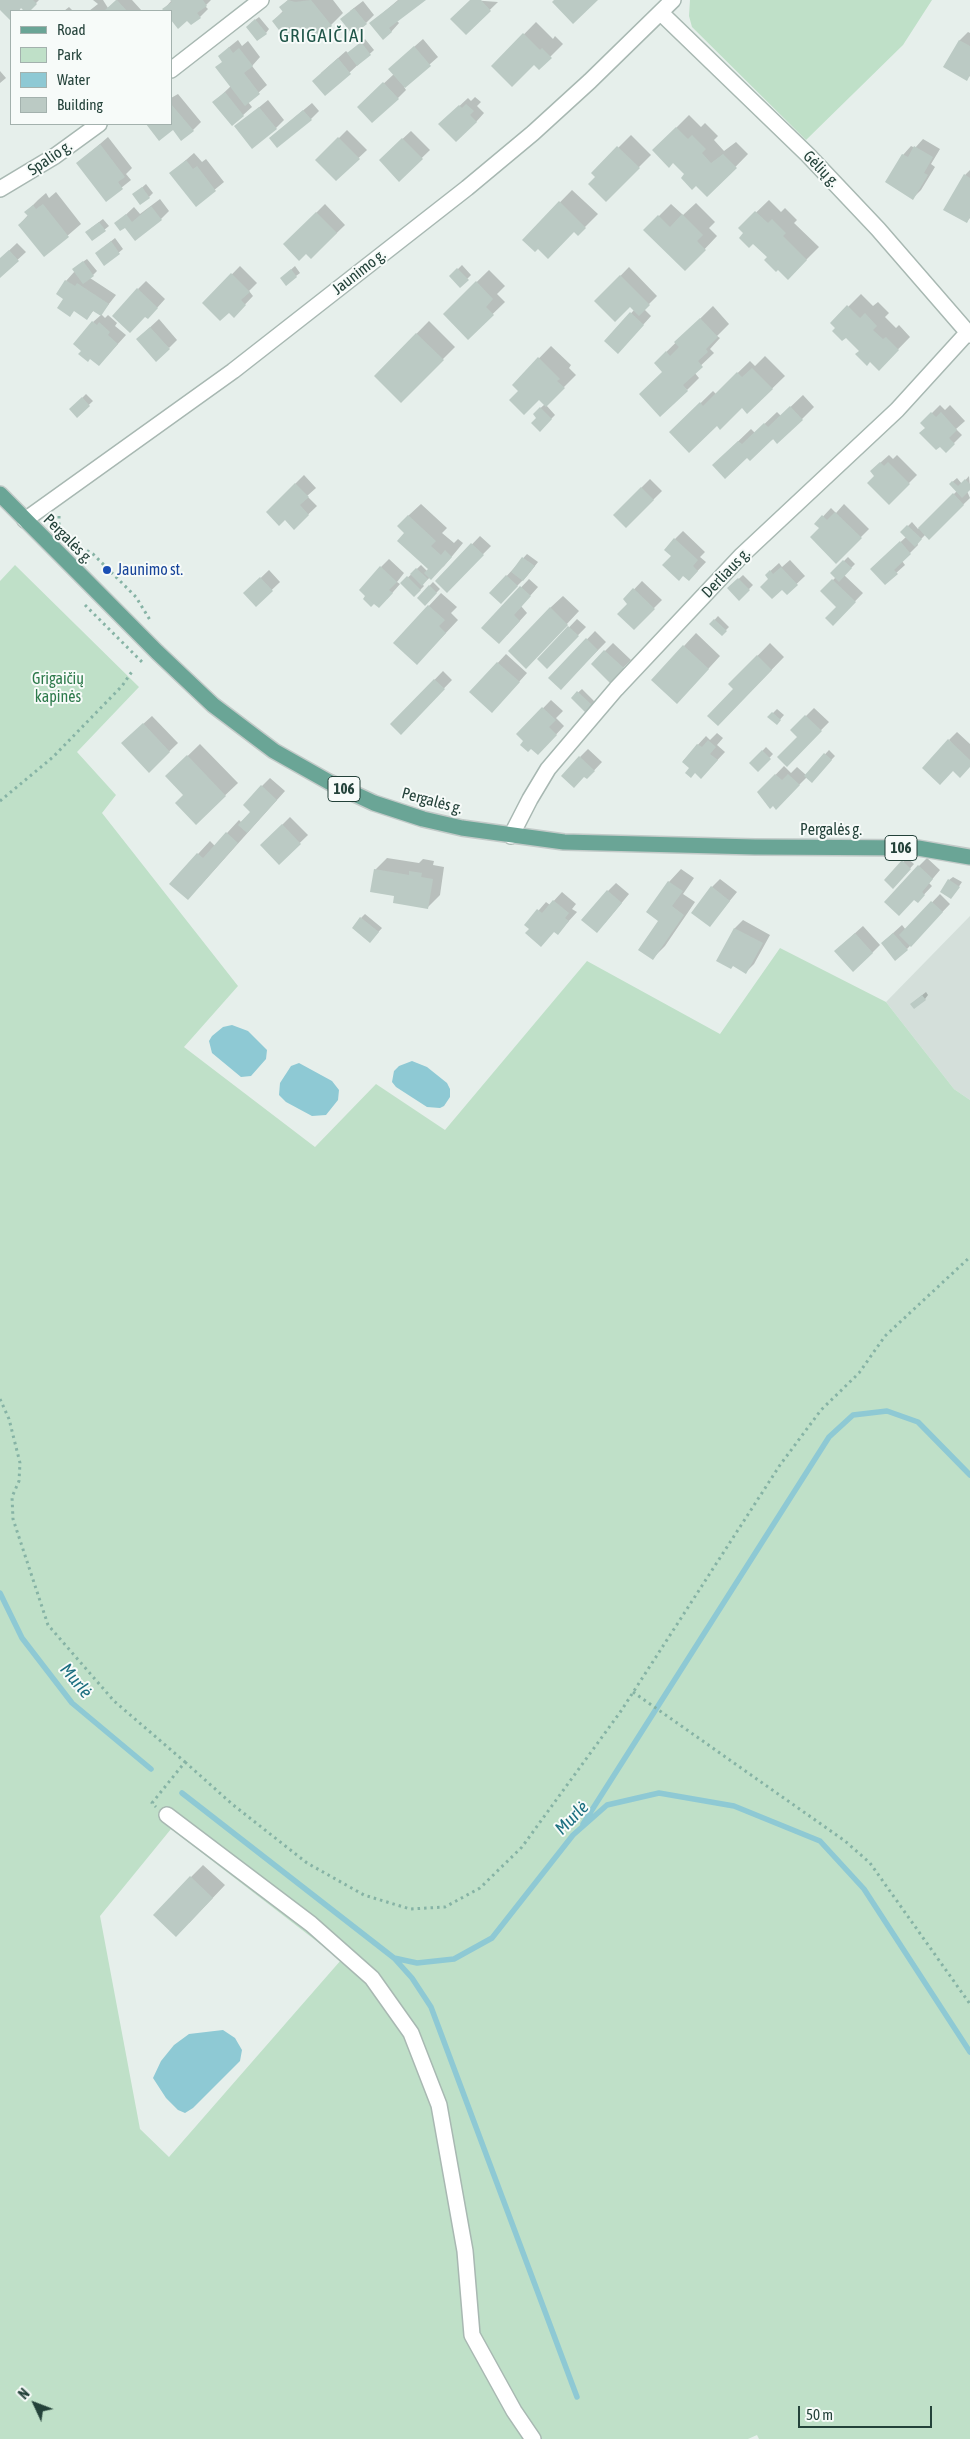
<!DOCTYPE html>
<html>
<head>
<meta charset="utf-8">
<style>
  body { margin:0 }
  #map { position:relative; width:970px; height:2439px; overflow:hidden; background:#e6efeb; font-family:"Asap Condensed",sans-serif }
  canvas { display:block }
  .legend { position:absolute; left:10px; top:10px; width:162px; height:115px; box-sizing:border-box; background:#f7fbf9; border:1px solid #a3b1ad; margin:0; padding:6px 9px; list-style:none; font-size:15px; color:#24423a }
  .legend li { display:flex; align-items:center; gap:10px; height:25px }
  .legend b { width:25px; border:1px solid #a3b1ad }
  .north { position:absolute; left:10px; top:2379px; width:50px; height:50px; -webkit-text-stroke:4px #f7fbf9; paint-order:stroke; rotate:313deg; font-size:14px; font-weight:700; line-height:20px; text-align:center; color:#24423a }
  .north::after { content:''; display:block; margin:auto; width:18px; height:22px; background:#24423a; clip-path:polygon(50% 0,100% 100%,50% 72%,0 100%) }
  .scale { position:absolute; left:798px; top:2406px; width:134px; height:22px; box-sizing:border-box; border:2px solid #24423a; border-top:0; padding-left:6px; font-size:15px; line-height:18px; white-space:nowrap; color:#24423a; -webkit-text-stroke:4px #f7fbf9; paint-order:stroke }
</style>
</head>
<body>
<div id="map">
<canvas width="970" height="2439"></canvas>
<ul class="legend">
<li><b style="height:6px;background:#6aa596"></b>Road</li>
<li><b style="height:14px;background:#bfe0c8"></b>Park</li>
<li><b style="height:14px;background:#8ec9d4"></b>Water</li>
<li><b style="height:14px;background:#bbcac4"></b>Building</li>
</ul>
<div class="north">N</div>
<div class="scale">50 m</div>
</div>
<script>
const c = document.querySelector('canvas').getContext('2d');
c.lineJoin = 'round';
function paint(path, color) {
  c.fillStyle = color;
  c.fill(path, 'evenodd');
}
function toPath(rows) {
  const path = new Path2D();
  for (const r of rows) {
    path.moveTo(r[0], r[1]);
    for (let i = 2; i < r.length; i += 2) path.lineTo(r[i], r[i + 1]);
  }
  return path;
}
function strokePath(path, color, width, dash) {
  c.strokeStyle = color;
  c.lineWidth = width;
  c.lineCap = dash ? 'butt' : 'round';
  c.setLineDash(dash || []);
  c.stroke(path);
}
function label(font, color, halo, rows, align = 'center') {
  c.font = font + ' "Asap Condensed",sans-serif';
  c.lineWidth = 4;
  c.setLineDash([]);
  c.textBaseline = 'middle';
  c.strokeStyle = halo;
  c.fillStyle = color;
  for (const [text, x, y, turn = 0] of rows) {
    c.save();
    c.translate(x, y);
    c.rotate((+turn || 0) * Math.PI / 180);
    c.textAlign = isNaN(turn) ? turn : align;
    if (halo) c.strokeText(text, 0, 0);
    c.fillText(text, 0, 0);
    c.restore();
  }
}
paint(toPath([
  [970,916,970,1100,954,1089,886,1002]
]), '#d4dfda');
paint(toPath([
  [690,0,932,0,903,45,806,140,692,27,689,16],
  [15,565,139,687,77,752,116,795,102,813,238,986,184,1047,315,1147,376,1084,445,1130,587,961,720,1034,780,948,886,1002,954,1089,970,1100,970,2439,759,2439,757,2435,748,2439,0,2439,0,581],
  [171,1829,341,1960,169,2157,140,2129,100,1916]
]), '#bfe0c8');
paint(toPath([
  [232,1025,248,1031,267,1050,266,1059,251,1076,241,1077,212,1053,209,1041,212,1036,223,1027],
  [412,1061,427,1067,447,1083,450,1089,450,1097,444,1106,440,1108,427,1107,396,1087,392,1082,394,1071,399,1066],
  [299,1063,332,1081,339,1090,338,1100,326,1115,312,1116,286,1102,279,1095,280,1083,291,1066],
  [223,2030,235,2038,242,2050,240,2061,193,2108,185,2113,178,2110,166,2098,153,2078,161,2061,174,2045,189,2034]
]), '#8ec9d4');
paint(toPath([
  [0,0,39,0,28,11,21,7,17,11,11,11,10,18,0,8],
  [93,0,103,0,108,8,117,0,132,0,142,11,89,11,98,4],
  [211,0,205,6,208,9,200,17,188,20,164,9,172,0],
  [288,0,333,0,343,13,331,25,306,26,273,21,283,11,281,7],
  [398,0,424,0,397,21,399,23,391,32,371,23],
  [471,0,498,2,466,33],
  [363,1,374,15,366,23,350,11],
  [69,7,73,11,64,11],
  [259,17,269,29,266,33,251,23],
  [536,22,553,39,555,36,563,44,539,68,534,63,493,66],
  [968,32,970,33,970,76,966,79,945,67,960,40],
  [365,39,374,50,325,95,321,73,346,51,348,53],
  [423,39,438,57,404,87,406,90,398,98,367,99,394,74,398,61],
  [238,40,242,46,248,41,260,57,252,66,267,85,248,102,252,107,232,125,214,102,231,86,223,61,228,48],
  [0,71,6,78,0,83],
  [178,94,201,122,193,130,173,128,160,139,147,124,171,124,171,98],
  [475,97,481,102,477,106,484,113,476,122,440,124,468,98,471,101],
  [268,100,284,120,276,128,236,126],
  [312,103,319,111,311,119,270,138],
  [689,115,701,127,705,123,718,136,714,140,724,151,736,142,748,154,707,196,673,162,654,150],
  [347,130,367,150,336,179,317,160],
  [411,131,430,150,399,180,380,160],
  [631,135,651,155,606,200,597,177,593,173],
  [108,137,132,168,126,174,131,180,106,200,78,163],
  [923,139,940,149,931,164,935,167,921,190,913,198,887,182,903,155,911,146,915,148],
  [194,153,202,162,206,159,224,182,196,205,171,173],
  [970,170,970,218,966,222,965,175],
  [146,184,153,193,149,197,138,191],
  [572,190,598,214,578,234,574,230,538,248,523,240],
  [56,192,81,224,44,256,19,225,28,215,26,212,38,200,46,193,49,198],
  [160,199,169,211,161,219,125,226,116,224,134,207,140,214],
  [769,200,781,212,785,208,797,220,794,223,819,247,788,278,740,228],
  [696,203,715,222,709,228,717,236,685,270,645,230,671,204,683,215],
  [325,204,345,225,311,258,306,252,285,244],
  [103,219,109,226,93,239,91,228],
  [115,238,123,249,105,264,100,250],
  [17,243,26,252,0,276,0,259],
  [87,259,97,271,90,278,116,295,101,314,105,318,108,315,117,323,115,326,126,335,107,356,93,322,101,315,94,310,87,318,65,299,66,281,75,271,77,266],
  [462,265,471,275,460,286,451,276],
  [240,266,257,283,249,291,253,296,234,316,229,311,204,303],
  [295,266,300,273,296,276,285,275],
  [629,267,657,296,644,309,651,316,626,344,606,341,634,310,630,306,596,301],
  [489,270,505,286,497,294,505,302,468,338,444,314],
  [146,281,165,299,148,318,138,289],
  [861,294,873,306,878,302,889,313,885,317,896,328,899,325,910,337,879,369,832,323],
  [713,306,729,324,717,336,720,338,710,349,714,353,694,372,699,378,687,390,655,363],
  [159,319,177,340,169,348,146,331],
  [429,321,455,347,401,401,375,376],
  [551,346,571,365,569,368,576,375,546,405,555,415,540,430,538,418,534,414,545,404,539,398,520,391,513,385],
  [765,356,785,376,748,412,742,407,717,425,671,432,713,391,716,394,750,361,755,366],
  [86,394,93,401,77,416,71,409],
  [803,395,814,407,802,419,747,457,726,453,751,429,755,433,777,412,781,416],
  [940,405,945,410,950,405,965,421,956,429,962,435,946,451,922,423],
  [889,455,893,459,897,455,917,475,889,503,876,476,880,463],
  [304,475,316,488,307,496,317,506,294,528,285,518,267,512],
  [969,476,970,488,967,491,970,498,929,538,926,534,917,543,918,545,902,561,905,565,885,583,880,561,906,537,902,532,912,522,918,529,957,491,950,484,957,478,962,484],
  [650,479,662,491,626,527,614,515],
  [421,504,447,528,442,533,454,543,458,539,463,543,444,566,422,584,424,586,414,596,402,583,421,565,427,571,429,569,406,533,408,516],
  [844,504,869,529,836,562,820,528,816,524,831,508,836,513],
  [683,531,705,552,700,557,706,562,689,580,673,556,675,539],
  [480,536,491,546,447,591,437,581],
  [527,554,538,562,527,576,501,602,491,593],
  [848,557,855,564,844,575,863,593,833,624,838,607,822,591,836,577,832,573],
  [389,559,404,573,397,582,400,584,387,599,381,567],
  [790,560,805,576,787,593,766,575,779,563,782,567],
  [269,570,280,582,256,605,245,593],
  [743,575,753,585,739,599,729,588],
  [529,579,538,587,521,606,527,613,507,635,483,628],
  [642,581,662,600,634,628,629,604,625,599],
  [433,582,440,589,425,604,418,598],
  [441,593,457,607,451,613,458,620,429,651,395,642],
  [563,596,579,611,538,655,550,608],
  [718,616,729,627,722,634,711,624],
  [577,619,586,627,547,667,539,659],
  [595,631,606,642,561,688,550,678],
  [696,633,720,656,689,690,684,646],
  [613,643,631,660,610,681,592,664],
  [770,643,784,657,718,725,735,689,730,684],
  [506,654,527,673,500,703,471,692],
  [443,671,452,680,401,733,392,724],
  [582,689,595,702,586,711,572,698],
  [551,700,563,711,556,718,564,726,538,754,518,734],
  [814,708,829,722,787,765,798,737,792,730],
  [777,709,784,715,777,723,769,717],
  [152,716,178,743,149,771,131,735],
  [957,732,970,744,970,766,949,740],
  [717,733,723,738,717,745,725,752,709,769,690,768,683,761,706,736,710,740],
  [200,744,238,783,196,823,185,795,167,776],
  [766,747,773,754,758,770,751,763],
  [588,749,602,762,587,778,580,757],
  [829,750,835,756,815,777,807,777,776,808,759,792,784,766,791,773,797,767,806,775],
  [270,778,285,791,200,886,198,854,210,841,215,846,239,820,241,822,251,812,262,786],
  [290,817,308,835,279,863,262,845],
  [387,858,419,863,423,859,434,861,433,865,444,867,440,895,427,908,395,895,375,870],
  [907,858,914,864,893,887,886,880],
  [927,858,940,870,929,883,932,886,918,901,919,866],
  [681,869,694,878,683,894,695,902,665,946,653,958,660,920,648,912,669,882],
  [953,877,962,882,951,898,949,880],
  [720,879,737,892,710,925,712,887],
  [616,883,629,894,605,923,608,891],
  [562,892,576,904,572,909,577,912,558,933,554,931,530,929,526,925,546,902,550,905],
  [940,894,950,904,907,949,882,943,902,925,906,930],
  [365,914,382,928,373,938,361,918],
  [743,920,770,935,754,964,746,972,733,965,718,960,735,928],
  [863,926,880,945,872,953,844,943],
  [926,992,928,995,925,999,915,1001],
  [203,1865,225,1885,189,1923,191,1877]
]), '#0003');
strokePath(toPath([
  [0,1593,22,1638,72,1703,151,1769],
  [182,1793,394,1958,417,1963,454,1959,492,1938,573,1835,607,1805,659,1793,734,1806,820,1841,864,1889,970,2052],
  [583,1824,829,1437,853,1415,887,1411,918,1422,970,1475],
  [394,1958,412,1978,431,2007,577,2397]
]), '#8ec9d4', 5.5);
paint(toPath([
  [0,0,33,0,37,4,30,11,24,11,21,8,19,11,11,11,10,20,0,10],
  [117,0,127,11,104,11,116,0],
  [170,0,203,0,207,6,197,13,201,18,191,25,187,21,178,29,171,20,171,11,164,11,162,9,172,2],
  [288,0,295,2,311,0,332,26,315,39,306,28,302,31,299,27,285,38,272,21,283,12,279,7],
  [399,0,426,0,389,28,392,32,383,40,369,23],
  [470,0,481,0,491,11,466,35,450,19],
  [554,0,598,0,573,24,552,2],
  [354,8,367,24,353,35,340,19],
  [255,19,267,34,257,41,246,27],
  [523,33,540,50,542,48,552,58,539,70,534,65,512,87,491,66],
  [959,40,970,46,970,75,967,81,943,67],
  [361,42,371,55,357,66,347,53],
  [414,46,431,66,405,88,388,69],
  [229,47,233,53,239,48,253,66,244,73,260,94,245,106,215,67,222,62,218,56],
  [338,58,351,74,325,96,312,81],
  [383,82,399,99,372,123,357,107],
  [225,92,244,116,232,126,212,102],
  [171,104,194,131,181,141,173,130,159,141,146,124,171,124],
  [466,104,474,111,470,115,477,122,456,142,438,124,459,105,462,108],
  [259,107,277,129,252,149,234,126],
  [303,110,312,120,277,148,269,138],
  [676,127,688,139,692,135,706,149,702,153,711,163,723,154,737,168,707,197,696,186,692,190,681,178,684,174,673,163,669,168,652,150],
  [338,137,360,159,336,181,315,160],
  [402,138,423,159,399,182,379,160],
  [100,144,125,177,118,182,123,189,106,202,76,163],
  [617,146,640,168,606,202,588,184,595,177,591,173],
  [914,146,933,157,924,173,928,175,913,200,885,182,902,154,908,157],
  [186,160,193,169,197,166,216,191,196,207,169,173],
  [964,174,970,178,970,217,967,223,943,210],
  [142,187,150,198,140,205,132,194],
  [559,201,586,228,578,236,574,232,548,259,538,249,535,252,522,240],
  [43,204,69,237,44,257,18,225,28,216,24,212,33,205,36,209],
  [151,206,162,220,135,241,125,228,120,231,114,223,126,214,132,222],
  [755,211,768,223,772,219,786,233,783,236,807,260,788,280,778,270,776,272,764,260,767,257,753,244,749,248,739,238,743,233,738,228],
  [316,212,337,233,311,259,306,254,299,261,283,244],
  [682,214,703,235,697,241,706,250,685,271,643,230,658,215,670,227],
  [99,222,106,231,92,241,85,232],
  [111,241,120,254,104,266,95,253],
  [9,250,19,261,0,278,0,258],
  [83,261,94,276,83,284,72,269],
  [457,268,469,280,460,288,449,276],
  [291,269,297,277,286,286,280,278],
  [231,273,250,292,241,300,246,305,234,318,229,313,220,321,202,303],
  [620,275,650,305,639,316,630,307,615,322,594,301],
  [65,280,75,286,77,283,109,304,101,316,93,311,87,320,74,311,70,317,57,308,63,299,56,294],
  [476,281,493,299,486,307,494,315,468,340,443,314],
  [137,288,158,308,148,319,145,317,130,333,112,316],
  [847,305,860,318,865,313,877,326,873,330,883,339,886,337,899,350,879,371,870,362,867,366,855,354,859,351,846,338,842,341,832,331,835,328,830,323],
  [630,312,644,325,618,354,604,341],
  [700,318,718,337,706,349,708,352,698,361,703,367,683,385,688,391,660,417,639,394,662,372,654,363,666,351,670,356,679,347,674,342],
  [92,321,97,325,99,322,110,332,108,335,118,344,99,366,90,359,88,362,78,354,81,351,73,344],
  [150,327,170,349,156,362,136,339],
  [416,333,444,360,401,403,374,376],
  [538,357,560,379,557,381,565,388,546,407,539,400,524,415,509,400,518,391,512,385],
  [752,368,773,389,747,414,742,408,720,430,717,426,689,453,669,432,700,402,703,406,737,372,742,377],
  [82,397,90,406,77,418,69,409],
  [790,406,803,420,777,444,773,439,750,461,747,458,725,479,712,465,738,441,742,444,764,423,768,427],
  [540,407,552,419,540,432,531,423,536,418,533,414],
  [931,412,936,417,941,412,957,430,949,438,955,444,946,453,940,447,936,450,919,433,925,428,920,423],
  [880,462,884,466,888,462,910,484,889,505,867,483,874,476,870,471],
  [965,479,970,484,970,490,962,498,949,484,952,481,958,486],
  [295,483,309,497,300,505,309,515,294,530,285,520,279,526,266,512],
  [641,487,654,500,626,528,613,515],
  [953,493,964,505,929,540,918,528],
  [835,512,862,538,836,564,810,537,819,528,814,524,822,515,827,520],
  [408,515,436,541,431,546,441,555,445,550,452,557,431,580,424,573,428,569,397,541,404,533,397,526],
  [907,525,922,539,915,547,900,532],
  [674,538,698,560,693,566,698,571,689,581,683,576,679,581,662,565,671,556,664,550],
  [900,541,911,554,894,570,898,574,885,585,870,569],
  [471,543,484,555,447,593,435,581],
  [522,557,535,566,523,581,511,572],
  [843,560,852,568,839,582,830,573],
  [380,566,397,582,389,590,393,593,379,608,374,604,371,607,363,599,365,596,359,590],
  [781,567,798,585,787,595,782,590,772,599,760,587,768,579,765,575,770,570,773,574],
  [416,568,428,579,422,586,410,574],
  [506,575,518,586,501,604,489,593],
  [407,576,421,590,414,597,400,583],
  [260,577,273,591,256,607,243,593],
  [738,578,750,590,739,601,727,588],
  [832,579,856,602,833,626,825,618,836,607,820,591],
  [429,585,437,593,425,606,417,598],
  [520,586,531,596,514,615,520,621,499,644,481,628],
  [633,588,655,609,634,630,617,614,627,604,623,599],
  [428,605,445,620,439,626,446,633,417,665,393,643],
  [550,607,568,625,526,669,508,651],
  [714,619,727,631,722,636,709,624],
  [568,626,579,636,547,669,537,659],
  [586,638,598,650,561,690,548,678],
  [683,645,709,669,677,704,651,680],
  [604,650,624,668,610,683,591,664],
  [757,655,772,670,718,726,707,716,733,689,728,684],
  [497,662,520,682,492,713,469,692],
  [434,679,445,689,401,735,390,724],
  [577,691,593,706,586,713,571,698],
  [542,707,556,720,549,727,557,735,538,755,531,749,528,752,520,745,523,741,516,734],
  [772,712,781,720,777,725,767,717],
  [805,715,822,731,787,767,777,757,797,737,790,730],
  [143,723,170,752,149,773,121,743],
  [948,739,970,760,970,767,960,778,953,771,940,785,922,768],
  [708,740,716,747,710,754,718,760,701,779,695,773,691,778,685,773,689,768,682,762,697,744,702,747],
  [762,750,771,759,758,772,749,763],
  [824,753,832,760,812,783,804,776],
  [187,755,226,796,196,825,175,803,183,795,165,776],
  [579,756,595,771,587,779,584,777,574,788,561,776],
  [775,774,782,780,788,774,800,785,776,810,773,806,770,809,757,792],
  [261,785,277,800,247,833,238,825,250,812,243,805],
  [282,824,301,844,279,865,260,845],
  [226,832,238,843,188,900,169,884,197,853,203,858],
  [902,860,911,869,893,889,884,880],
  [918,865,933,879,922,892,925,895,918,903,914,900,899,916,884,902],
  [374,869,409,875,409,871,422,873,421,877,433,879,428,909,393,903,394,896,370,892],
  [948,879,960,887,951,899,940,892],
  [668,881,683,891,672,906,684,915,653,960,638,950,658,921,646,912],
  [711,886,730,901,710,927,691,913],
  [607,890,622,903,597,933,581,920],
  [553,900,569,913,565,918,569,921,558,935,554,932,541,947,525,933,529,929,524,925,537,909,542,913],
  [931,901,943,912,911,947,899,935],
  [360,917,379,932,370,943,352,928],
  [734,928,763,943,746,974,733,966,731,969,716,961],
  [855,933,873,953,853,972,834,951],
  [893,933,908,950,895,961,881,943],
  [922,995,926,1000,914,1009,910,1004],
  [190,1876,213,1898,176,1937,153,1915]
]), '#bbcac4');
const minor = toPath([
  [661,13,808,155,878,229,970,335],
  [171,70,261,0],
  [0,189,55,156,99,124],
  [25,520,233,371,467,188,533,133,590,81,673,0],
  [511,836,530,799,548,769,616,689,742,555,897,410,968,332],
  [167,1815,311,1924,372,1978,411,2033,439,2105,465,2251,472,2335,514,2411,533,2439]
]);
const major = toPath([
  [0,494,157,652,213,705,274,751,329,782,374,803,423,819,462,828,564,842,755,847,918,848,970,857]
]);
strokePath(minor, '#a8b8b2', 18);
strokePath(major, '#c2cac8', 18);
strokePath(toPath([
  [59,516,59,530],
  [70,541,93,554,136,597,150,620],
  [85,605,142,662],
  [0,801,53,757,122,686,133,670],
  [0,1399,9,1419,20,1463,19,1481,12,1497,13,1519,48,1625,114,1701,185,1762,152,1803,156,1807],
  [633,1692,845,1841,870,1863,970,2004],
  [185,1762,232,1804,307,1863,364,1895,410,1909,445,1907,480,1888,522,1847,621,1711,780,1465,821,1410,859,1373,885,1336,970,1257]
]), '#86b3a5', 3, [2.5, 4]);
strokePath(minor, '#fff', 15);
strokePath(major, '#6aa596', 15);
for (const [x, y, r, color] of [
  [107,570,5,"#1a4fb4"]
]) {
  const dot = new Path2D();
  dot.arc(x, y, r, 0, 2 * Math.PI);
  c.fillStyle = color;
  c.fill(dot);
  strokePath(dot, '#f7fbf9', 2);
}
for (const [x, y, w] of [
  [344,789,32],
  [901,848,32]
]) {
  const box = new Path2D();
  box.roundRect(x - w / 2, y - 12.5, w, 25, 4);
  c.fillStyle = '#f7fbf9';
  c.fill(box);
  strokePath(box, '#24423a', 1);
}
label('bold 15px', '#24423a', null, [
  ["106",344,789],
  ["106",901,848]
]);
label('16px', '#24423a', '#f7fbf9', [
  ["Spalio g.",50,158,-34],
  ["Gėlių g.",821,169,46],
  ["Jaunimo g.",359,272,-38],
  ["Pergalės g.",68,539,45],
  ["Derliaus g.",726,573,-46],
  ["Pergalės g.",432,801,15],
  ["Pergalės g.",831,830]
]);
label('16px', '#164399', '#f7fbf9', [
  ["Jaunimo st.",117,570]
], 'left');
label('16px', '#2d7a4b', '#f7fbf9', [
  ["Grigaičių",58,679],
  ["kapinės",58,697]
]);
label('italic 18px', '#1c6f80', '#f7fbf9', [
  ["Murlė",76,1681,50],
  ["Murlė",572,1818,-45]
]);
c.letterSpacing = '1px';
label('19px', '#1f5548', '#f7fbf9', [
  ["GRIGAIČIAI",322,36]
]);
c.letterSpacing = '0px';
</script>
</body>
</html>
